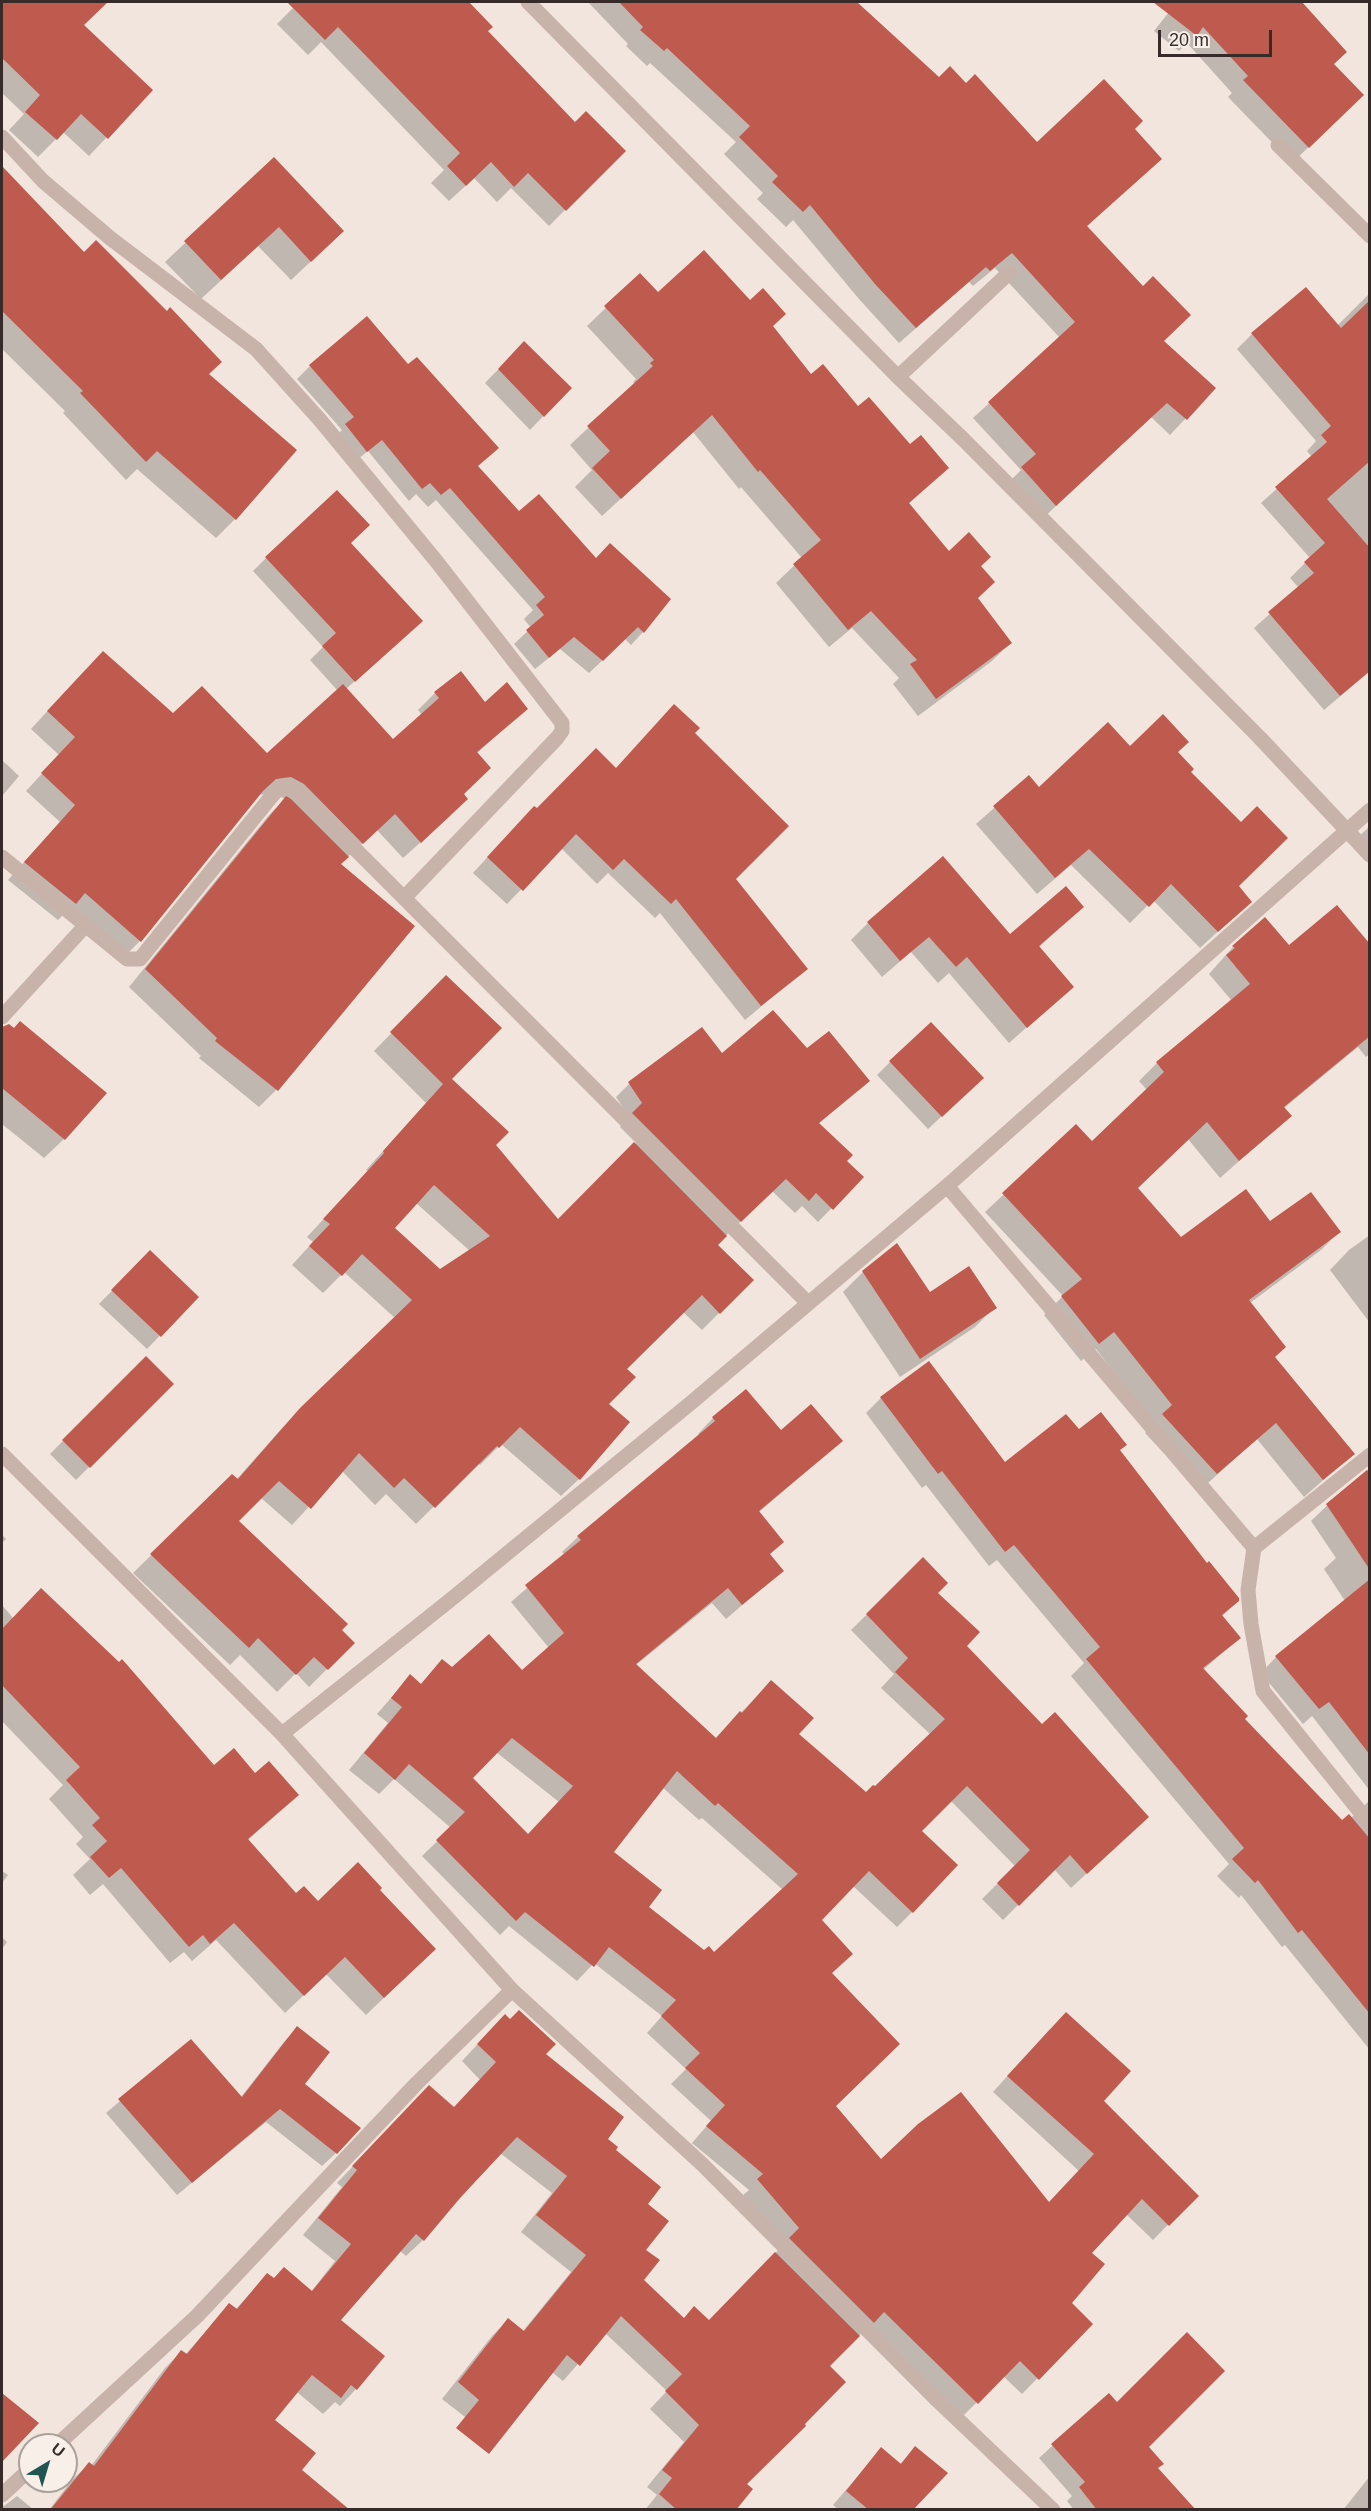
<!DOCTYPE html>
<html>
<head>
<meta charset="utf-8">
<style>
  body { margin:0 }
  #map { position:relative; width:1371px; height:2511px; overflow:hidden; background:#f1e5dd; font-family:Helvetica,sans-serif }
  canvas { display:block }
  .frame { position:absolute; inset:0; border:3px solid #362b29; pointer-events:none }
  .north { position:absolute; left:18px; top:2433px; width:60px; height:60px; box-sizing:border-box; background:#f8efe9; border:2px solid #aaa19c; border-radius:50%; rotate:38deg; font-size:16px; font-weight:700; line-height:24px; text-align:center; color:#362b29 }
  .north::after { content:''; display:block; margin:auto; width:21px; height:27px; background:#215551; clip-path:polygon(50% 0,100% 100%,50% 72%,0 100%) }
  .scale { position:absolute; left:1158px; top:30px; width:114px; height:27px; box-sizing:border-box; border:3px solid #362b29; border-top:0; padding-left:8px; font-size:18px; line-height:21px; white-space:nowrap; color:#362b29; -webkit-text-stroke:4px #f8efe9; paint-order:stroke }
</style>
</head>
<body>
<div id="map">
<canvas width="1371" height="2511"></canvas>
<div class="frame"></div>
<div class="north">U</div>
<div class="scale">20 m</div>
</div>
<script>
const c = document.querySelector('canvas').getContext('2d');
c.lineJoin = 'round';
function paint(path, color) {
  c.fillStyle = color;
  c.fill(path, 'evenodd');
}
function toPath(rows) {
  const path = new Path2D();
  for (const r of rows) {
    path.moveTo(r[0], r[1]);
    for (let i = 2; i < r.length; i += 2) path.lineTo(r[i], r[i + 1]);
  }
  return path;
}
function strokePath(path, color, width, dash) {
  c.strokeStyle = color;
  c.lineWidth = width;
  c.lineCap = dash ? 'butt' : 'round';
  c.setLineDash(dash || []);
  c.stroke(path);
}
paint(toPath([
  [2,2,105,2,81,25,151,90,89,156,63,132,38,157,9,130,24,114,2,93],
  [287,2,467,2,491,27,486,31,575,124,624,151,549,226,511,188,497,202,474,178,449,201,431,183,444,170,321,42,308,55,277,24,293,8],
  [588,2,821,2,837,17,854,2,939,79,966,85,1037,144,1133,129,1160,159,1086,227,1162,342,1214,388,1170,435,1151,417,1040,521,1007,484,1021,470,973,418,1060,338,995,268,973,286,969,282,899,343,859,299,793,220,786,227,757,199,763,193,724,154,736,142,650,63,647,66,626,46,628,44],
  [1177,2,1282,2,1294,11,1333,64,1346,111,1292,163,1228,97,1232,93,1187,43,1179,51,1154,31],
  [274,159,322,251,291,280,258,246,201,299,165,262],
  [11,178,84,254,167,313,207,375,235,519,216,538,137,469,126,480,63,413,65,411,2,349,2,187],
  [640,275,658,294,771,327,811,376,910,446,947,468,908,504,949,553,980,566,976,599,1010,643,992,661,918,716,893,684,899,678,852,628,829,647,776,583,802,558,741,487,739,489,693,432,602,516,575,487,592,470,570,445,635,384,633,382,636,379,587,326],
  [1370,293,1370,671,1324,710,1254,628,1299,588,1290,578,1310,558,1261,503,1312,457,1307,451,1316,441,1237,349,1252,334,1337,326],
  [524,343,570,388,530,430,485,383],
  [310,366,477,467,519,513,539,496,643,632,631,645,625,639,589,673,560,649,535,669,514,644,531,628,524,619,533,610,436,500,428,507,416,494,409,501,368,451,353,463,334,438,342,430,297,379],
  [349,543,407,634,346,689,393,741,422,715,418,710,435,693,485,704,526,709,476,754,462,795,450,816,403,858,377,830,339,865,413,926,276,1090,259,1107,199,1058,201,1056,129,987,269,815,285,799,273,793,258,795,140,941,123,958,68,910,58,920,8,880,60,822,26,791,59,755,31,729,86,669,173,715,266,755,338,691,310,660,323,647,253,571,266,558],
  [1129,748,1176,753,1189,772,1237,886,1250,902,1200,948,1153,900,1130,923,1071,865,1037,894,976,824,1029,777,1039,789],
  [2,760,19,776,2,796],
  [615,770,734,879,806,969,745,1020,660,913,655,918,608,873,597,884,561,848,507,904,473,873,519,823,536,810],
  [1370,826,1370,860,1354,841],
  [1082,907,1038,948,1072,987,1009,1043,949,973,938,983,911,952,882,977,851,940,868,923,1010,936],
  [1233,947,1370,947,1370,1054,1366,1057,1358,1047,1284,1108,1290,1116,1220,1178,1188,1139,1137,1188,1181,1239,1270,1223,1339,1232,1321,1250,1250,1303,1274,1357,1353,1454,1304,1497,1257,1439,1199,1491,1145,1433,1154,1424,1096,1349,1081,1361,1044,1315,1063,1296,985,1212,1076,1126,1092,1144,1147,1090,1139,1081,1157,1063,1232,1001,1209,974],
  [446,977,449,1079,494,1145,558,1221,636,1143,620,1127,629,1117,616,1097,629,1084,722,1055,806,1050,868,1081,818,1124,845,1161,862,1177,818,1222,802,1206,795,1213,772,1191,716,1245,752,1280,702,1330,683,1312,625,1369,606,1404,579,1479,561,1496,501,1444,480,1465,478,1463,416,1524,386,1494,375,1505,342,1471,292,1525,261,1498,237,1521,353,1643,309,1687,296,1673,277,1692,240,1655,230,1665,133,1573,232,1476,236,1480,283,1427,395,1318,344,1272,323,1293,292,1265,313,1242,307,1237,368,1171,366,1170,426,1103,374,1051],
  [416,1203,470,1251,440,1271,393,1228],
  [4,1028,64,1139,44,1158,2,1124,2,1031],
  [890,1062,969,1091,928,1129,877,1075],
  [1370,1235,1370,1323,1330,1270,1349,1250],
  [897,1245,930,1294,995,1307,975,1327,900,1377,843,1292,863,1272],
  [150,1252,197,1297,147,1349,99,1304],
  [146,1358,172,1384,76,1480,50,1454],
  [881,1398,1005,1464,1079,1431,1119,1451,1207,1565,1238,1601,1221,1617,1239,1638,1203,1670,1243,1719,1342,1822,1351,1818,1370,1800,1370,2050,1285,1945,1282,1947,1241,1895,1239,1898,1217,1876,1229,1864,1071,1676,1084,1663,997,1560,989,1566,926,1485,922,1488,866,1413],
  [713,1418,781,1432,841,1441,758,1513,768,1555,782,1571,726,1619,712,1603,636,1665,715,1739,771,1682,797,1734,866,1794,875,1788,931,1735,881,1688,894,1674,851,1630,923,1559,936,1593,965,1646,1131,1832,1071,1888,1054,1869,1003,1920,982,1899,1015,1866,951,1801,920,1831,912,1912,897,1927,853,1886,820,1920,830,1974,834,2106,881,2161,1048,2204,1079,2171,993,2092,1050,2029,1102,2101,1196,2196,1153,2240,1126,2214,1089,2253,1070,2304,1091,2324,1022,2394,1003,2376,961,2418,868,2327,828,2366,745,2485,734,2510,645,2510,657,2495,647,2487,684,2442,650,2409,667,2391,605,2333,563,2381,552,2372,469,2420,442,2399,492,2336,508,2320,523,2331,571,2272,521,2232,552,2193,500,2153,423,2240,406,2256,400,2251,339,2320,356,2389,340,2406,335,2402,323,2414,297,2392,273,2421,300,2471,348,2510,49,2510,72,2480,89,2464,91,2466,165,2368,181,2352,185,2355,229,2305,235,2310,267,2275,273,2280,311,2292,335,2261,303,2235,342,2187,337,2183,413,2103,453,2109,480,2080,462,2061,489,2032,544,2054,606,2139,646,2204,642,2280,683,2320,709,2322,784,2244,743,2195,749,2190,692,2143,711,2121,671,2084,686,2069,647,2033,662,2016,594,1963,577,1981,509,1926,500,1935,422,1856,451,1828,394,1779,379,1794,349,1770,388,1723,377,1714,410,1676,420,1685,442,1661,452,1669,522,1672,549,1648,511,1602,565,1555,562,1552,578,1537,700,1436,698,1434],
  [496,1752,559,1802,528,1836,471,1778],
  [662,1787,699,1820,702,1818,783,1890,714,1954,704,1952,647,1907,612,1852],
  [1370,1469,1370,1791,1312,1716,1303,1724,1261,1673,1276,1657,1345,1601,1324,1569,1336,1558,1311,1521,1336,1497],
  [2,1535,6,1539,2,1543],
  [2,1605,13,1618,214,1767,255,1775,297,1795,248,1840,296,1896,318,1903,378,1890,416,1967,366,2015,326,1974,285,2013,216,1940,192,1961,184,1952,170,1963,103,1884,90,1895,73,1875,90,1859,76,1844,83,1837,49,1799,63,1785,2,1721],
  [2,1871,8,1875,2,1883],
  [2,1937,7,1942,2,1949],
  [297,2028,302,2084,336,2153,322,2166,266,2122,177,2195,106,2113,190,2041,241,2097,284,2042],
  [2,2395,37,2423,2,2460],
  [1108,2395,1147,2446,1157,2468,1194,2510,1074,2510,1067,2501,1072,2496,1039,2458],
  [915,2448,911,2510,839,2510,833,2505,881,2449,899,2465],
  [1370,2476,1370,2510,1343,2510],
  [17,2496,34,2510,2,2510,2,2505,4,2506]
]), '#0003');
paint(toPath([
  [2,2,108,2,84,25,153,90,108,139,81,114,57,140,25,112,40,95,2,58],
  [287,2,469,2,493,27,488,31,575,122,586,111,626,151,566,211,528,173,514,187,491,162,466,186,447,166,460,153,338,27,325,40],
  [619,2,857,2,939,77,950,66,966,83,975,74,1037,142,1104,79,1143,121,1135,129,1162,159,1087,226,1143,286,1153,276,1191,315,1164,341,1216,388,1187,420,1167,403,1056,506,1021,467,1036,454,988,402,1075,322,1012,253,990,271,986,267,916,328,875,284,810,205,803,212,772,182,778,176,739,137,750,126,667,48,664,51,640,30,643,27],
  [1153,2,1302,2,1347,52,1334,64,1364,95,1309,148,1243,80,1248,76,1203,27,1197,36],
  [274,157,344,231,311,262,279,227,221,280,184,241],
  [2,166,84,252,96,240,167,311,170,307,222,362,209,374,297,450,236,520,157,451,146,462,80,393,83,391,2,311],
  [704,250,750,300,763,288,786,314,773,326,811,374,823,364,858,406,869,397,910,444,921,435,949,468,909,503,949,551,969,532,991,557,981,566,995,582,978,598,1012,643,936,699,910,664,917,660,871,611,848,630,793,564,821,540,760,470,758,472,712,415,621,499,592,468,610,451,587,426,653,366,650,363,654,360,604,306,640,273,658,292],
  [1306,287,1341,328,1370,300,1370,461,1327,499,1370,548,1370,671,1340,696,1268,612,1314,573,1304,562,1325,543,1275,487,1327,442,1321,435,1331,426,1251,333],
  [367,316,408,364,417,357,499,448,478,466,519,511,539,494,596,558,610,543,671,599,644,633,638,627,603,661,574,637,549,658,526,630,544,615,536,605,545,597,450,488,441,495,430,483,422,489,382,440,367,452,345,424,354,417,309,365],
  [524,341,572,388,544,417,498,369],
  [337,490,370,525,351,543,423,621,355,682,322,646,336,633,265,557],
  [103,651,173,713,202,686,267,753,343,684,393,739,439,698,434,692,461,671,485,702,507,682,528,709,477,752,491,768,464,794,468,799,421,843,395,814,363,844,304,784,291,777,276,779,263,791,141,942,85,893,76,904,24,862,75,805,41,773,75,737,47,711],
  [674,704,700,728,695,733,789,826,736,879,808,969,761,1006,676,899,671,904,624,859,613,870,576,834,523,891,487,857,534,806,537,808,596,748,616,768],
  [1163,714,1189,742,1178,752,1194,769,1191,772,1241,822,1257,806,1288,838,1239,886,1252,902,1218,932,1171,884,1149,907,1089,849,1055,878,993,806,1029,775,1039,787,1108,722,1130,746],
  [286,796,291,799,349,857,341,864,415,926,278,1091,215,1041,217,1038,145,969],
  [943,856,1010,934,1066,886,1084,907,1039,946,1074,987,1027,1028,967,957,956,967,929,937,900,961,867,922],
  [1337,905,1370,944,1370,1036,1284,1107,1292,1116,1239,1161,1207,1122,1138,1188,1181,1237,1246,1189,1270,1221,1311,1192,1341,1232,1249,1300,1286,1347,1275,1357,1355,1454,1323,1480,1276,1423,1217,1474,1162,1414,1172,1405,1114,1332,1099,1344,1061,1296,1082,1279,1002,1193,1076,1124,1092,1141,1164,1072,1156,1062,1250,984,1226,955,1235,948,1232,946,1265,917,1289,945],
  [446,975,502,1028,452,1079,509,1132,496,1145,558,1219,634,1142,727,1236,718,1245,754,1280,720,1314,702,1295,627,1369,636,1377,609,1404,630,1422,580,1480,520,1427,499,1448,497,1446,435,1508,404,1478,394,1488,359,1453,311,1509,279,1481,239,1521,348,1624,342,1630,355,1643,328,1670,314,1657,296,1675,258,1638,249,1648,150,1554,232,1474,238,1479,300,1408,412,1300,362,1254,342,1276,309,1246,330,1224,323,1219,384,1153,383,1151,443,1084,390,1032],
  [434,1185,490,1236,440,1269,395,1228],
  [773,1010,807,1048,829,1031,870,1081,819,1123,853,1155,847,1161,864,1177,833,1210,816,1193,809,1201,786,1179,741,1222,632,1113,642,1103,628,1082,702,1027,722,1053],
  [20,1021,107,1093,65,1140,2,1088,2,1027,9,1024,14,1028],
  [931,1022,984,1078,942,1117,889,1061],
  [897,1243,930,1292,969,1266,997,1308,920,1359,862,1271],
  [150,1250,199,1297,161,1337,111,1290],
  [146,1356,174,1384,90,1468,62,1440],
  [929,1361,1005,1462,1066,1414,1079,1429,1101,1412,1127,1445,1120,1450,1207,1563,1209,1561,1239,1598,1239,1601,1222,1615,1241,1638,1203,1668,1248,1716,1245,1719,1342,1820,1349,1814,1370,1839,1370,2014,1302,1930,1298,1933,1258,1880,1255,1883,1232,1859,1244,1848,1086,1659,1100,1647,1014,1545,1005,1552,942,1471,938,1474,880,1397],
  [746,1389,781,1430,811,1404,843,1441,759,1511,784,1542,770,1554,784,1571,742,1605,728,1588,636,1664,716,1738,740,1711,742,1713,771,1680,814,1718,799,1734,866,1792,873,1785,875,1786,945,1719,895,1672,908,1658,866,1614,923,1557,948,1583,938,1593,980,1632,967,1646,1042,1724,1055,1712,1149,1817,1087,1874,1070,1855,1019,1906,997,1883,1030,1850,967,1786,922,1831,958,1865,913,1913,869,1871,822,1920,853,1954,832,1973,900,2044,836,2106,881,2159,918,2124,961,2092,1049,2202,1094,2154,1007,2076,1066,2012,1131,2071,1104,2101,1199,2196,1169,2226,1142,2199,1092,2253,1105,2264,1072,2303,1093,2324,1039,2380,1020,2361,978,2404,884,2312,874,2323,789,2238,799,2228,757,2179,763,2174,706,2126,725,2105,685,2068,700,2053,661,2016,676,2000,609,1947,594,1967,525,1912,516,1921,436,1840,465,1812,409,1764,395,1780,364,1753,402,1707,391,1698,410,1674,421,1684,442,1659,452,1667,489,1634,522,1670,564,1633,525,1585,581,1540,577,1536,715,1421,712,1417],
  [512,1738,573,1786,528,1834,473,1778],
  [677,1771,715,1806,718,1803,798,1874,714,1952,709,1946,704,1950,649,1907,662,1890,614,1852],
  [1367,1470,1370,1472,1370,1570,1326,1504],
  [1370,1579,1370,1755,1329,1702,1319,1709,1275,1656],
  [41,1588,119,1662,122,1659,214,1765,234,1748,255,1773,269,1761,299,1795,248,1839,296,1893,304,1886,318,1901,358,1862,382,1888,380,1890,436,1949,384,1998,345,1957,304,1996,234,1923,210,1944,203,1935,189,1947,121,1868,109,1878,90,1857,107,1841,92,1825,100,1818,66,1780,80,1767,2,1685,2,1629],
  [519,2010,556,2044,546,2054,624,2117,608,2139,618,2147,616,2150,661,2187,648,2204,669,2221,646,2250,660,2260,644,2280,684,2318,694,2306,709,2320,775,2252,860,2336,830,2366,846,2382,805,2424,806,2426,747,2484,753,2489,736,2510,677,2510,659,2494,672,2478,662,2470,699,2425,665,2391,682,2374,621,2316,580,2366,567,2355,489,2454,456,2428,479,2400,458,2382,508,2318,524,2331,586,2255,536,2215,567,2176,517,2137,460,2198,424,2241,416,2234,341,2320,385,2356,357,2390,351,2385,341,2398,312,2375,275,2420,316,2453,302,2470,350,2510,50,2510,89,2462,94,2466,181,2350,187,2354,229,2303,237,2309,267,2273,274,2278,284,2267,312,2291,351,2244,318,2218,357,2170,352,2166,429,2085,454,2107,496,2062,477,2044,505,2014,510,2019],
  [297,2026,330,2052,305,2084,361,2128,337,2154,280,2109,192,2183,118,2099,191,2039,242,2097],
  [1187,2332,1225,2371,1149,2447,1164,2464,1158,2468,1196,2510,1097,2510,1079,2487,1085,2482,1051,2444,1109,2393,1117,2402],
  [2,2393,39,2423,2,2462],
  [915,2446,948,2473,913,2510,869,2510,846,2491,881,2447,901,2464]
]), '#be5a4e');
strokePath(toPath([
  [528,2,898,377,963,439,1260,738,1370,855],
  [2,137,43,181,110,238,256,349,320,420,437,562,562,723,562,731,557,738,404,898,808,1303],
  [1278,145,1370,236],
  [898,377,1010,272],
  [2,857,127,959,140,959,271,797,279,788,287,786,297,791,404,898],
  [2,1017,86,925],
  [947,1186,1254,1548,1248,1590,1251,1624,1263,1691,1370,1824],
  [2,1454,282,1734,512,1990,703,2165,934,2397,1053,2510],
  [1254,1548,1370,1455],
  [282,1734,449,1601,692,1402,947,1186,1370,810],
  [57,2445,197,2316,417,2083,512,1990],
  [2,2495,30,2469]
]), '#c8b3aa', 15);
</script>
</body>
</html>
